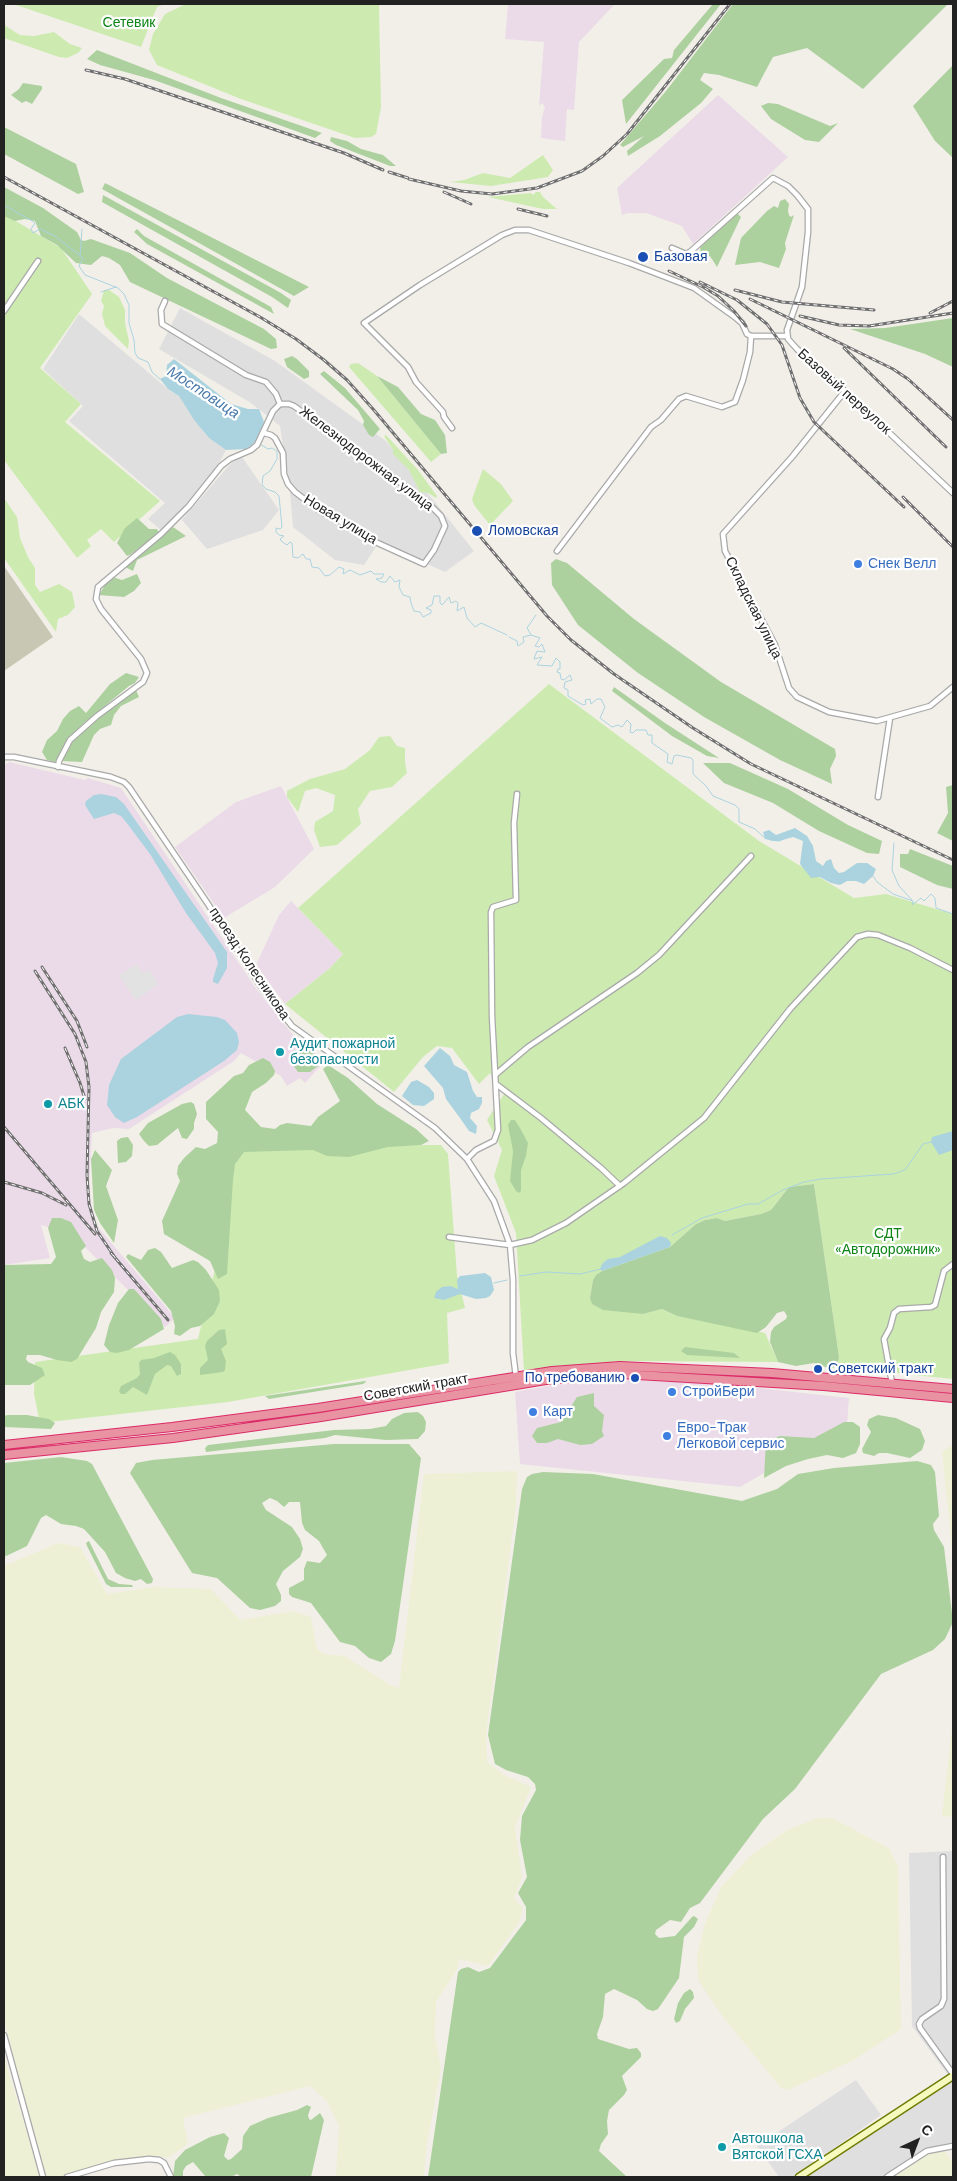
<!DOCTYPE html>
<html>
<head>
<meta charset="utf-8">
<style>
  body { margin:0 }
  #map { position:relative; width:957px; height:2181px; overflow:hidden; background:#f2efe9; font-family:"DM Sans",sans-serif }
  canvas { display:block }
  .frame { position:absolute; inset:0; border:5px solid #222; pointer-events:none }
  .north { position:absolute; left:892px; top:2116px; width:50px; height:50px; -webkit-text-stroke:4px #fff; paint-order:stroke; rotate:43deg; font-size:14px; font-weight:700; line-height:20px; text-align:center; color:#222 }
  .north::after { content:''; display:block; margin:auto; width:18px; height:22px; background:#222; clip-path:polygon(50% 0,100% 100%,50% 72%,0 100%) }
</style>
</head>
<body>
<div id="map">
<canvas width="957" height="2181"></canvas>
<div class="frame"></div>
<div class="north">С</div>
</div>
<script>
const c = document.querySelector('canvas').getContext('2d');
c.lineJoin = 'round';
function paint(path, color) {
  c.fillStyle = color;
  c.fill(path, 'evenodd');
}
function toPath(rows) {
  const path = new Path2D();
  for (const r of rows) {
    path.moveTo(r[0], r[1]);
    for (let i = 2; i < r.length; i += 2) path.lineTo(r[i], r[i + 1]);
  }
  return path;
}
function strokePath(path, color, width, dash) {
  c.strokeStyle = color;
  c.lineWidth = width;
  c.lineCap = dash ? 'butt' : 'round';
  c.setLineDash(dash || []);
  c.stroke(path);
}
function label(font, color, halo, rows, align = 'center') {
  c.font = font + ' "DM Sans",sans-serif';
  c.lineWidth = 4.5;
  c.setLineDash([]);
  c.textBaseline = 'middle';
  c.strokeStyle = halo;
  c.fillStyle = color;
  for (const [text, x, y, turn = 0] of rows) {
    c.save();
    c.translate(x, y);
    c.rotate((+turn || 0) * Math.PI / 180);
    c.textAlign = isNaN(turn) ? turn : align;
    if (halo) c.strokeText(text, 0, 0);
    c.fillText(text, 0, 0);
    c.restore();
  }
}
paint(toPath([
  [180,308,275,361,386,441,474,551,445,572,379,542,364,565,335,560,293,527,289,481,280,426,251,403,159,349],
  [79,314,168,389,179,396,194,420,209,438,226,450,214,473,188,504,162,531,148,519,165,503,69,421,83,406,43,369],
  [242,457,279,510,263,530,207,549,182,520,231,463],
  [953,1851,953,2072,948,2075,912,2026,909,1853],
  [856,2080,881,2115,793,2177,779,2177,757,2146],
  [953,2080,953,2142,925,2150,884,2177,805,2177,869,2132]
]), '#e0dfdf');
paint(toPath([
  [508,4,615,4,579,42,574,110,567,109,565,141,541,138,542,117,545,107,542,103,539,106,544,42,505,39],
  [718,95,788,157,693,244,682,226,646,213,628,213,622,215,617,188],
  [9,762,85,780,88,778,121,788,255,987,293,1035,325,1061,305,1083,300,1078,287,1086,281,1076,241,1053,234,1061,129,1129,113,1128,92,1133,89,1186,92,1210,97,1226,175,1318,165,1327,82,1244,55,1229,41,1225,50,1258,4,1265,4,765],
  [281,786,314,849,275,887,224,918,175,847,236,802],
  [291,901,343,954,330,968,285,1004,256,965,279,915],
  [627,1380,722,1384,849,1398,847,1425,740,1487,520,1464,515,1392,553,1385]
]), '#ebdbe8');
paint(toPath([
  [4,566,53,637,4,671]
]), '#c7c7b4');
paint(toPath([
  [953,1444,953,1559,942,1452],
  [517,1471,516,1505,486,1735,487,1762,506,1776,531,1787,515,1827,522,1877,514,1898,523,1908,519,1923,488,1966,459,1959,457,1970,436,2002,435,2036,441,2069,427,2143,424,2177,336,2177,339,2126,327,2101,310,2086,183,2118,188,2144,169,2157,154,2158,62,2177,44,2175,4,2020,4,1566,58,1543,80,1547,107,1594,154,1587,211,1589,240,1620,293,1611,311,1617,317,1649,324,1654,344,1656,389,1684,399,1688,424,1474],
  [953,1716,953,1817,942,1816],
  [818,1818,832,1818,889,1848,898,1867,901,2029,854,2060,788,2090,781,2088,723,2017,698,1980,697,1956,704,1926,721,1887,751,1855,787,1830],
  [4,2056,40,2177,4,2177],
  [944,2149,953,2163,953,2177,889,2177,918,2156]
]), '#eef0d5');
paint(toPath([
  [13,4,165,4,157,7,141,47],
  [186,4,379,4,381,107,376,134,371,137,355,138,241,99,157,65,149,50,153,34,165,14],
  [4,25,20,35,34,36,54,32,70,44,82,48,78,53,67,58,59,57,4,38],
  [543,155,553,170,548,177,491,186,450,182,464,180,483,173,510,178],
  [536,192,540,192,543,197,557,209,543,209,488,197,531,193,533,195],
  [4,214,61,248,92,294,40,368,81,404,65,422,160,501,114,542,101,529,87,540,91,546,77,558,4,460],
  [104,290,109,290,119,297,125,310,125,323,129,341,128,349,105,326,102,314,104,306,101,301],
  [358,363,377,376,441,454,431,462,349,367,351,364],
  [386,435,418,470,437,496,436,498,428,493,420,492,409,470,393,454,393,450,384,436],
  [483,469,501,484,513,501,490,525,474,505,472,499],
  [4,498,17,517,20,538,28,557,35,568,35,585,40,592,59,584,72,592,75,607,68,615,58,619,56,632,4,558],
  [549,684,759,841,854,898,886,894,953,914,953,1379,837,1367,839,1357,814,1184,789,1187,771,1210,761,1214,725,1221,717,1218,705,1220,696,1224,670,1247,602,1271,596,1275,593,1280,590,1298,643,1314,662,1309,677,1316,765,1333,778,1362,618,1361,524,1371,516,1233,494,1176,502,1150,487,1120,504,1094,490,1073,479,1084,452,1048,437,1046,423,1057,394,1092,285,1004,330,968,343,954,298,908],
  [390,736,397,746,405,748,405,762,407,773,392,787,370,791,358,809,361,824,337,845,320,847,314,830,315,822,333,811,335,795,316,788,305,791,298,812,287,797,287,791,310,779,345,769,370,750,379,737],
  [441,1145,448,1154,457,1275,465,1308,447,1313,449,1363,228,1402,40,1423,34,1394,35,1362,198,1339,225,1228,231,1146]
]), '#cdebb0');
paint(toPath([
  [713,4,721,4,626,124,622,100,664,59,672,58,674,50],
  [733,4,948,4,863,89,807,48,773,57,757,87,719,75,704,73,700,80,713,89,701,103,660,136,628,156,627,151,644,136,623,147,620,145,666,91],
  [97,50,221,98,322,133,315,138,154,80,100,65,87,59],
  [953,65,953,158,935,141,913,106],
  [23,83,42,86,42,89,32,104,26,101,22,103,11,95,19,89],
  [768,103,778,104,830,126,838,123,819,142,805,140,771,119,761,106],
  [4,127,76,164,84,192,78,194,4,154],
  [331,137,347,141,361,149,383,155,396,166,390,166,336,145,330,141],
  [105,183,309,287,294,296,102,189],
  [4,187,43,208,77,232,81,240,84,241,91,239,130,253,167,278,264,329,276,339,277,348,271,349,130,282,120,265,109,258,102,256,91,265,76,263,57,245,41,236,35,221,25,219,15,221,4,216],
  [103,195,281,293,291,300,288,308,272,297,102,202],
  [785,199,789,204,788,211,789,215,791,217,794,215,785,243,786,249,779,268,760,262,735,265,741,238,767,211,774,206,778,208,780,201],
  [737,213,741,217,717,267,710,256,705,259,705,256,701,258,700,245],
  [137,229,144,236,271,307,274,314,147,244,134,232],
  [953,318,953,367,925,354,850,329,885,328],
  [292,356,297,359,309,371,309,377,304,379,287,367,284,359],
  [324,371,345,388,380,429,373,437,369,435,363,425,364,421,358,410,320,374],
  [377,376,398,387,421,414,435,420,445,435,447,453,441,454],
  [137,518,149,529,157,529,159,533,130,555,127,556,117,543,125,528],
  [173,527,186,536,137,560,133,571,125,567],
  [556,559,567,563,634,619,721,682,835,749,836,756,830,769,832,784,780,760,704,717,638,673,578,625,552,585,551,563],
  [137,574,141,583,134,591,124,597,99,595,106,583,113,577,122,580],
  [126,673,139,677,135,683,129,686,83,724,68,739,55,762,47,760,42,752,47,740,57,731,63,719,70,711,79,706,86,713,110,684],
  [614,687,665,723,719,758,707,756,672,736,612,691],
  [136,690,139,697,121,706,114,715,111,725,100,729,94,735,82,762,61,761,72,741,106,712],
  [703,763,730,763,788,789,848,825,882,841,879,854,867,853,819,831,773,803,724,783],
  [953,785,953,841,937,833,948,813,946,787],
  [910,849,953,866,953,889,937,885,900,867,900,854,908,854],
  [305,1050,313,1052,320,1061,318,1066,310,1072,298,1072,293,1065,297,1055],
  [263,1058,270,1062,275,1071,274,1075,266,1083,252,1092,245,1110,261,1127,275,1129,280,1125,287,1123,311,1126,318,1117,340,1101,323,1069,328,1065,348,1078,377,1104,416,1129,429,1141,421,1145,388,1147,349,1157,327,1156,313,1150,244,1152,235,1164,233,1180,227,1274,218,1279,210,1261,164,1234,162,1221,180,1181,177,1174,178,1166,184,1158,196,1147,205,1149,217,1143,218,1132,206,1119,206,1102,234,1076,243,1073,249,1065],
  [191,1102,194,1104,197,1114,194,1123,194,1129,187,1139,182,1138,178,1128,157,1145,149,1146,144,1141,139,1134,148,1123,182,1104],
  [511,1120,515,1120,520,1128,528,1143,526,1156,521,1170,521,1191,519,1193,516,1191,510,1181,513,1151,508,1125],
  [128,1137,133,1145,132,1156,126,1162,118,1163,117,1141,121,1138],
  [95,1150,112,1170,106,1186,118,1220,114,1243,100,1223,94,1210,91,1159],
  [814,1184,839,1357,837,1367,828,1368,814,1363,796,1366,778,1362,770,1342,771,1332,774,1327,786,1319,787,1316,784,1311,777,1313,766,1327,757,1333,677,1316,662,1309,643,1314,603,1310,592,1304,590,1298,593,1280,596,1275,602,1271,670,1247,696,1224,705,1220,717,1218,725,1221,761,1214,771,1210,789,1187],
  [52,1218,61,1218,71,1222,86,1246,81,1251,84,1259,90,1262,102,1258,112,1270,115,1278,114,1292,101,1312,96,1328,77,1359,71,1362,57,1360,40,1355,27,1355,26,1359,28,1362,42,1368,45,1375,30,1385,4,1385,4,1265,51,1264,56,1257,48,1228],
  [155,1248,161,1252,172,1268,193,1260,198,1262,206,1270,219,1290,220,1301,214,1314,200,1326,191,1328,180,1336,174,1334,175,1326,171,1311,126,1257,128,1254,141,1260,148,1250],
  [129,1289,134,1289,161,1319,164,1329,129,1350,117,1353,110,1352,104,1345,109,1325,118,1303],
  [225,1329,227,1344,221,1349,226,1361,225,1370,223,1372,200,1375,200,1368,208,1360,205,1346,207,1341,219,1330],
  [685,1347,734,1353,740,1358,687,1355,681,1351],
  [170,1352,175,1355,181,1364,181,1374,177,1376,171,1366,167,1365,155,1374,147,1395,133,1387,125,1394,121,1394,119,1391,121,1386,137,1378,140,1374,139,1363,141,1360,154,1358],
  [365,1381,366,1382,363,1384,269,1399,265,1396],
  [594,1393,594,1406,604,1415,602,1431,604,1436,592,1444,580,1445,558,1439,547,1443,537,1443,532,1436,537,1428,561,1422,577,1397],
  [418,1412,423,1416,426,1422,425,1431,418,1439,386,1440,335,1435,325,1438,206,1452,205,1448,208,1445,334,1430,370,1429,386,1426,392,1419,404,1413],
  [8,1415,27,1415,49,1419,55,1423,51,1429,4,1427,4,1416],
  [878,1415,896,1418,920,1429,925,1441,922,1450,910,1458,887,1453,879,1453,874,1456,863,1453,862,1449,871,1432,867,1425,869,1419],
  [844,1422,853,1422,860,1427,860,1444,856,1453,843,1458,827,1455,808,1459,786,1466,764,1478,766,1441,780,1436,814,1438],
  [334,1444,409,1444,421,1458,395,1641,391,1654,381,1662,369,1658,355,1646,340,1642,311,1603,292,1597,289,1594,289,1588,304,1580,304,1569,307,1561,320,1563,327,1555,319,1541,305,1530,302,1523,300,1502,289,1502,284,1507,277,1501,270,1498,262,1503,266,1510,292,1527,300,1539,303,1549,300,1557,283,1571,276,1584,281,1595,281,1601,275,1606,260,1610,250,1608,217,1578,192,1573,130,1473,136,1463,152,1460],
  [61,1457,87,1461,92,1464,153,1579,152,1583,147,1584,141,1579,135,1581,125,1578,116,1573,105,1552,84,1529,76,1526,61,1524,46,1515,41,1518,27,1546,4,1557,4,1463],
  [917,1461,931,1465,935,1472,939,1516,933,1524,934,1530,944,1547,953,1622,945,1639,933,1650,881,1674,795,1789,763,1819,700,1903,690,1908,681,1922,670,1920,656,1930,655,1934,659,1938,675,1936,692,1917,694,1916,698,1919,694,1927,684,1937,679,1978,658,2009,653,2011,647,2009,637,2000,614,1989,605,1994,603,2017,597,2034,598,2039,629,2049,637,2048,641,2053,641,2057,622,2076,627,2090,624,2095,609,2110,607,2121,608,2134,601,2144,599,2151,627,2177,428,2177,458,1972,461,1969,468,1967,479,1972,490,1968,526,1920,526,1907,518,1893,527,1877,520,1840,522,1816,536,1790,535,1784,528,1777,506,1770,495,1764,488,1735,522,1489,527,1477,532,1474,543,1472,593,1474,742,1501,777,1489,798,1474,834,1468],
  [89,1541,108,1579,119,1584,132,1585,133,1587,111,1587,106,1584,87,1546,86,1543],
  [690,1989,693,1992,694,1998,685,2009,680,2021,676,2023,674,2019,678,2003,684,1993],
  [307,2105,311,2107,308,2115,309,2119,311,2120,320,2113,324,2120,311,2177,241,2177,237,2174,231,2177,206,2177,193,2162,186,2166,183,2171,183,2177,173,2177,175,2161,185,2150,210,2137,224,2133,229,2138,224,2156,228,2160,231,2159,242,2149,243,2136,250,2126,268,2118,297,2110]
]), '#add19e');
paint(toPath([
  [137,964,142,973,149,970,158,984,136,1000,119,975]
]), '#e2e2e2');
paint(toPath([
  [174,359,231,404,248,409,259,409,264,422,257,440,247,449,226,450,209,438,194,420,179,396,168,389,160,379,166,376,167,365],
  [101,794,116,797,124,804,227,952,227,968,218,984,213,982,213,979,218,963,215,953,186,913,150,854,126,822,121,816,114,813,94,819,85,805,86,801,94,795],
  [795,828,807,836,813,846,816,861,823,866,826,861,831,859,834,868,839,873,844,872,857,863,867,863,876,869,873,876,864,884,856,881,847,881,840,885,831,883,820,877,811,878,800,864,803,841,793,837,779,841,773,841,765,839,763,832,769,830,776,835],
  [188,1014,217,1017,225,1020,237,1033,239,1042,237,1050,224,1061,137,1117,124,1123,115,1117,107,1105,109,1085,121,1059,177,1017],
  [440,1048,450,1056,454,1065,467,1072,473,1091,477,1097,482,1097,482,1103,479,1109,471,1113,470,1118,477,1126,476,1134,469,1131,460,1118,446,1099,443,1088,424,1066],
  [417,1080,429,1087,434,1093,434,1099,424,1106,413,1105,402,1096,411,1082],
  [953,1131,953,1150,939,1155,931,1142,932,1137],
  [660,1236,667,1238,671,1243,670,1247,602,1271,600,1269,602,1264,608,1259,620,1257],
  [485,1273,491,1277,494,1290,490,1296,486,1298,476,1299,460,1294,444,1300,434,1298,436,1292,442,1287,450,1286,458,1289,457,1280,460,1276]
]), '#aad3df');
strokePath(toPath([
  [4,205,34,222,35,223,31,229,33,233,40,229,55,236,83,258,79,266,85,275,118,288,124,294,129,305,129,323,134,340,135,353,138,358,148,362,152,372,160,379],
  [80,256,82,229],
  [101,292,116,287],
  [260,444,268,449,272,448,277,451,277,459,270,471,263,476,262,485,266,489,275,492,279,496,282,527,280,529,276,528,276,532,279,535,284,536,280,539,281,541,287,545,290,542,292,543,293,557,298,558,303,554,306,559,310,559,312,567,319,568,325,576,330,575,339,567,344,569,343,574,350,570,360,575,371,571,374,574,384,574,382,578,376,579,381,582,386,582,390,576,395,582,400,580,399,587,403,595,410,597,411,603,414,611,420,612,423,617,431,613,431,610,426,608,432,605,434,596,440,596,440,603,442,605,449,597,451,603,456,601,458,603,457,611,464,607,467,618,475,627,481,623,507,635],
  [531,635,527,628,536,615],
  [509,637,517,641,518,646,524,642,523,637,531,635,540,638,535,646,539,647,542,644,545,652,537,651,534,659,542,657,537,665,552,666,556,658,560,662,560,669,558,669,557,672,560,673,561,679,564,680,570,675,572,680,565,682,564,688,568,690,568,696,583,705,586,704,585,700,590,699,591,704,597,699,601,699,605,707,600,718,612,727,618,725,622,727,627,720,631,724,630,732,633,733,636,730,646,730,648,735,652,735,652,743,668,754,667,762,672,764,674,756,677,755,691,758,693,760,693,774,706,786,713,796,735,805,739,809,739,822,755,829,765,838],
  [771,840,779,841,788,837],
  [894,843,892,870,899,886,912,900],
  [873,876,877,882,893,894,913,901,912,905,921,898,924,901,931,894,935,898,936,908,953,914],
  [672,1235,702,1218,748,1204,758,1204,783,1190,804,1182,821,1179,893,1174,905,1170,923,1144,931,1142],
  [520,1276,546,1272,580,1274,601,1269],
  [494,1283,507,1280]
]), '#aad3df', 1);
const street = toPath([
  [672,248,686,254,690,252,773,178,788,186,797,195,808,209,808,232,802,287,787,330,788,339,797,349,845,391,953,493],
  [165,301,161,310,162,324,246,375,266,382,276,394,280,404],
  [4,311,38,261],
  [845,391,792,457,723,534,725,551,775,645,789,688,797,697,829,712,877,721,930,706,953,687],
  [452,428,444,417,443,412,416,382,408,367,364,323,420,285,502,235,515,230,529,230,629,263,694,288,736,318,742,323,747,334,751,336,787,336],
  [557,551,651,427,661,420,679,399,686,396,722,407,735,402,743,380,750,352,751,336],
  [4,757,14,757,111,777,124,782,129,787,208,904,262,988,292,1026,435,1128,467,1159,494,1201,510,1245,513,1280,513,1353,516,1377],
  [58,767,59,761,70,740,97,716,143,682,147,673,141,659,101,609,96,599,98,587,161,534,189,506,221,466,230,459,251,450,257,445,273,411,280,404,289,404,294,406,427,502,441,516,445,526,434,550,424,564,371,540,338,520,320,511,295,492,288,484,284,474,283,453,275,438,271,435,264,433],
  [878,797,890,718],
  [495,1075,528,1047,637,973,659,955,751,856],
  [496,1084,541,1118,601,1168,620,1186],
  [467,1159,476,1150,494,1141,498,1130,492,1016,491,912,493,907,516,900,514,823,517,794],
  [449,1237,510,1245,532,1240,566,1223,624,1183,704,1118,790,1009,857,937,868,934,878,935,910,948,953,970],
  [892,1383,884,1339,890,1328,894,1313,899,1309,931,1307,935,1305,944,1271,953,1264],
  [943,1857,944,1999,941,2006,922,2019,919,2024,920,2028,953,2074],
  [4,2035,43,2177],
  [67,2177,114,2163,149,2159,159,2160,164,2163,171,2177],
  [887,2177,927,2151,953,2146]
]);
const secondary = toPath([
  [799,2177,953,2076]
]);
const highway = toPath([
  [4,1445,172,1427,318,1408,552,1371,620,1366,772,1373,953,1389],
  [4,1455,173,1438,321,1417,546,1380,620,1374,824,1386,953,1398]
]);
strokePath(street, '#a9a9a9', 7);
strokePath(secondary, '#707d05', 9);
strokePath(highway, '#dc2a67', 10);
strokePath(street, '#fff', 4.5);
strokePath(secondary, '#f7fabf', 6);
strokePath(highway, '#e892a2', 8);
const rail = toPath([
  [86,70,125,79,344,153,383,170],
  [389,172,408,178],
  [4,177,260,317,296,339,324,360,347,380,373,409,547,616,571,640,614,674,693,728,751,764,953,860],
  [409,179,461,191,492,194,537,188,582,171,603,156,627,134,730,4],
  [444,192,471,204],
  [518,209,547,216],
  [669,271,703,287,718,296,734,311,746,326],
  [700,282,737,300,767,324,782,345,800,398,814,422,904,507],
  [735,290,782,302,874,310],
  [750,299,893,369,908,379,953,420],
  [930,313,953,301],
  [800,316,839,325,869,326,953,313],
  [844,348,946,447],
  [903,497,953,547],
  [42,967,77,1021,87,1047],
  [35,971,75,1034,86,1062,89,1087,87,1175,89,1204,97,1231,116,1259],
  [65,1048,80,1083,85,1099],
  [4,1127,95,1234],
  [4,1182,42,1193,66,1205],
  [111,1253,168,1320]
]);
strokePath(rail, '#707070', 3);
strokePath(rail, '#fff', 1, [4]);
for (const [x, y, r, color] of [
  [643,257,6,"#1a4fb4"],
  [477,531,6,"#1a4fb4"],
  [858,564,5,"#3f7fe0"],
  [280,1052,5,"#0f9aa8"],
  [48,1104,5,"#0f9aa8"],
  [818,1369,5,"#1a4fb4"],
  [635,1378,5,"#1a4fb4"],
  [672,1392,5,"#3f7fe0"],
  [533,1412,5,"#3f7fe0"],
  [667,1436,5,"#3f7fe0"],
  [722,2147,5,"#0f9aa8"]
]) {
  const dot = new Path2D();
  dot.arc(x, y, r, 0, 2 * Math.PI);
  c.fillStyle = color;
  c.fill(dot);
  strokePath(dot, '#fff', 2);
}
label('14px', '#0c8416', '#fff', [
  ["Сетевик",129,23],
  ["СДТ",888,1234],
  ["«Автодорожник»",888,1250]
]);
label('14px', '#164399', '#fff', [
  ["Базовая",654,257],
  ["Ломовская",488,531],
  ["Советский тракт",828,1369],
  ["По требованию",625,1378,"right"]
], 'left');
label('14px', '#222', '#fff', [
  ["Базовый переулок",844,392,42],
  ["Железнодорожная улица",366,459,37],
  ["Новая улица",340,520,31],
  ["Складская улица",753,608,64],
  ["проезд Колесникова",249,964,56],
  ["Советский тракт",416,1388,-10]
]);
label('14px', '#366cbe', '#fff', [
  ["Снек Велл",868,564],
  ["СтройБери",682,1392],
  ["Карт",543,1412],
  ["Евро-Трак",677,1428],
  ["Легковой сервис",677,1444]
], 'left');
label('14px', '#0d838f', '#fff', [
  ["Аудит пожарной",290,1044],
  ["безопасности",290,1060],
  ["АБК",58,1104],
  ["Автошкола",732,2139],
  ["Вятской ГСХА",732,2155]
], 'left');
label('italic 15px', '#4a7aab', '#fff', [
  ["Мостовица",203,393,33]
]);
</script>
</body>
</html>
